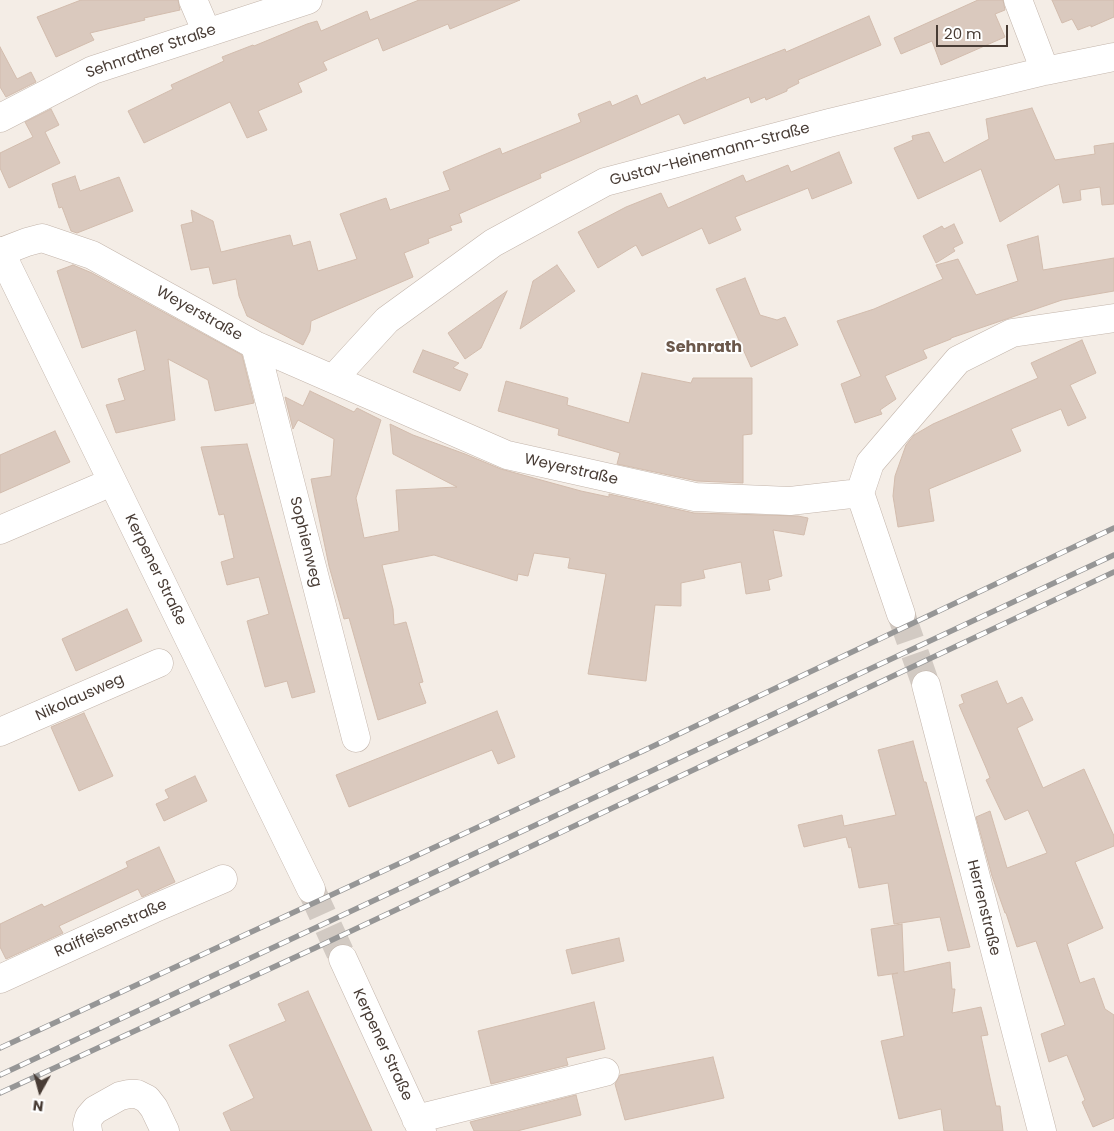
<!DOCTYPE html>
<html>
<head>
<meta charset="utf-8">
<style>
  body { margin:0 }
  #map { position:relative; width:1114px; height:1131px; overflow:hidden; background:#f4ede6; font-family:Poppins,sans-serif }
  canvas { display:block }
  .north { position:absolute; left:15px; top:1066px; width:50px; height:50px; -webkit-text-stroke:4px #fff; paint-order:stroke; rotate:187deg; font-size:14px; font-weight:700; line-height:20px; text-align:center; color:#483c35 }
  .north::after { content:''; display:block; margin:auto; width:18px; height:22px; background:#483c35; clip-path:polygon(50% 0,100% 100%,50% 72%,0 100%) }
  .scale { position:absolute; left:936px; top:25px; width:72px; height:22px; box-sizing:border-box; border:2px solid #483c35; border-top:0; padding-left:6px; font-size:15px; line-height:18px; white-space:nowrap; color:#483c35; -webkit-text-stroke:4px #fff; paint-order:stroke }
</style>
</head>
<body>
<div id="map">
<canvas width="1114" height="1131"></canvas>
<div class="north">N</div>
<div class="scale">20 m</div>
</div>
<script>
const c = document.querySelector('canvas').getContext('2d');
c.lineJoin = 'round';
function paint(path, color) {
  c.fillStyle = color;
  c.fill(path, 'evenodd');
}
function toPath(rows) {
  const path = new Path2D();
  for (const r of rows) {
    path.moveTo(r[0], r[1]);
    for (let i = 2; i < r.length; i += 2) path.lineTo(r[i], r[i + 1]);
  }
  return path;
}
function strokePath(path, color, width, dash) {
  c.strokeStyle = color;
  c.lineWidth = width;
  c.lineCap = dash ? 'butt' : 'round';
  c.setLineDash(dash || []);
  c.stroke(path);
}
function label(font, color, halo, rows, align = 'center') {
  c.font = font + ' Poppins,sans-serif';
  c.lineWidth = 4;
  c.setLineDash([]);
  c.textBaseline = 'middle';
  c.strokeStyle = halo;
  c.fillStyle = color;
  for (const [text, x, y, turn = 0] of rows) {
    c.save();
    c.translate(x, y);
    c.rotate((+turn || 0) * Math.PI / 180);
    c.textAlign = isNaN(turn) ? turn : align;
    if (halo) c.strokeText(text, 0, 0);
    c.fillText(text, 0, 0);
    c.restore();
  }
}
const building = toPath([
  [81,0,178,0,180,10,144,18,145,20,90,33,94,40,56,57,37,17,81,0],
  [419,0,520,0,450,29,448,24,383,51,378,38,323,62,327,70,298,83,302,92,258,111,267,130,247,138,230,102,144,143,128,111,173,89,171,85,224,61,222,57,253,45,254,46,307,24,317,21,321,31,367,11,370,20,419,0],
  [978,0,1003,0,1005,10,995,14,1005,37,941,65,932,41,901,54,894,38,978,0],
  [1052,0,1114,0,1114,17,1091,27,1091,25,1078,30,1072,19,1062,23,1052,0],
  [869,16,881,45,798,80,799,83,787,89,787,91,766,100,765,97,751,103,749,97,684,124,679,114,540,174,541,178,459,214,462,222,450,226,452,230,428,239,429,243,404,253,413,277,311,321,310,331,303,345,247,316,239,296,236,279,213,284,209,267,191,270,181,225,193,222,191,210,213,221,221,252,290,235,293,246,310,241,318,271,357,259,340,214,386,198,390,210,450,190,443,172,500,148,502,154,581,122,578,114,610,101,612,106,637,95,641,105,705,77,706,80,785,49,786,52,869,16],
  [0,47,17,79,31,72,36,82,6,97,0,87,0,47],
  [1032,108,1055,160,1095,154,1094,146,1114,143,1114,204,1102,205,1100,187,1080,190,1081,200,1063,203,1059,184,1000,222,981,169,918,199,894,148,913,140,912,136,929,132,944,163,989,139,986,119,1032,108],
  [51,109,59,125,45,132,60,163,9,188,0,168,0,153,33,137,25,122,51,109],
  [839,152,852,183,812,199,808,188,735,217,741,230,709,244,702,228,642,256,636,245,598,268,578,232,626,207,661,193,668,208,743,175,746,182,788,165,791,172,839,152],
  [75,176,80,191,119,177,133,211,77,233,71,231,62,207,59,208,52,184,75,176],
  [954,224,963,243,953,248,955,251,936,263,923,236,942,226,944,229,954,224],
  [1038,236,1043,270,1114,258,1114,291,1062,300,951,338,951,339,923,350,927,358,885,376,896,399,880,410,882,414,855,423,841,384,861,376,837,321,874,309,943,279,936,265,958,259,976,295,1018,281,1007,245,1038,236],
  [73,265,92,273,242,355,254,403,215,411,208,380,168,359,175,420,116,433,106,405,125,400,118,379,145,370,136,330,82,348,57,271,73,265],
  [557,265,575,291,520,329,533,281,557,265],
  [745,278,760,315,777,320,785,317,798,345,751,367,716,289,745,278],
  [507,291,481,348,465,359,448,333,507,291],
  [1082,340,1096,373,1070,385,1086,418,1068,426,1061,409,1011,429,1021,451,929,489,934,521,898,527,893,496,895,476,906,445,914,435,933,424,1038,378,1031,363,1082,340],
  [423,350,459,363,453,368,468,374,460,391,413,372,423,350],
  [642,373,691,383,693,378,752,378,752,434,743,435,743,483,697,481,617,464,620,453,558,435,559,429,498,411,506,381,568,398,567,405,629,423,642,373],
  [310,391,354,412,357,408,381,420,356,498,364,538,399,531,396,490,457,487,393,454,390,424,413,435,465,454,501,469,581,491,609,497,609,494,694,513,798,516,808,518,804,535,773,530,782,576,768,580,770,590,746,594,741,562,703,570,705,578,681,583,681,606,655,605,646,681,588,674,606,574,568,568,570,558,534,553,528,576,518,574,517,581,434,555,382,565,393,609,394,625,406,622,423,682,419,683,426,703,378,720,349,618,344,619,329,566,311,479,331,476,334,439,298,420,293,429,285,397,303,406,310,391],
  [55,431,70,462,0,493,0,455,55,431],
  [247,444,315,692,292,698,287,681,265,687,247,621,269,614,259,577,227,585,221,562,234,558,224,514,219,515,201,447,247,444],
  [127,609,142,641,76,671,62,639,127,609],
  [997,681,1007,704,1022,697,1033,720,1017,728,1043,788,1084,769,1114,836,1114,846,1075,862,1103,928,1067,944,1080,983,1094,978,1105,1009,1114,1015,1114,1118,1093,1127,1082,1102,1085,1100,1067,1055,1049,1062,1041,1034,1065,1025,1036,941,1017,947,1006,913,1005,913,992,876,976,817,990,811,1007,868,1047,853,1028,810,1005,820,986,780,990,778,987,770,959,705,964,703,961,695,997,681],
  [497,711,515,757,498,764,492,750,349,807,336,775,497,711],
  [84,713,113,776,79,791,51,727,84,713],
  [913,741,924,782,926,782,970,947,948,951,940,917,894,924,888,883,859,888,851,847,849,848,846,837,804,847,798,825,842,815,844,826,896,815,878,750,913,741],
  [195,776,207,801,164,821,156,804,169,798,165,790,195,776],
  [159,847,175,882,142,897,138,889,59,926,63,933,6,959,0,947,0,924,42,904,44,907,128,867,126,862,159,847],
  [902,924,904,972,950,962,952,989,955,989,952,1013,981,1007,988,1035,981,1036,996,1106,1000,1106,1003,1131,944,1131,941,1109,899,1119,881,1041,904,1036,892,974,898,973,878,976,871,929,902,924],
  [619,938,624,961,572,974,566,950,619,938],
  [308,991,372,1131,231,1131,223,1113,254,1098,229,1045,286,1021,278,1004,308,991],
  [594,1002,605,1049,566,1058,568,1065,491,1084,478,1031,594,1002],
  [713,1057,724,1098,625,1120,615,1084,620,1075,713,1057],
  [576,1095,581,1115,517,1131,474,1131,470,1122,576,1095]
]);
paint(building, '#dac9be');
strokePath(building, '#d2bcad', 1);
strokePath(toPath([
  [901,614,926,685],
  [311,889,343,959]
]), '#d2cac3', 28, [28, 14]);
const minor = toPath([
  [193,0,207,33],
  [1018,0,1045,71],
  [0,118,93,70,308,0],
  [0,251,311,889],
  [1,252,27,242,42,238,92,255,255,345,507,455,695,497,790,501,860,493],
  [255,345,356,738],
  [333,379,387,320,493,243,605,182,829,123,1045,71,1114,57],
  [860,493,870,463,958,360,1012,333,1114,318],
  [860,493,901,614],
  [0,530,98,488],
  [926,685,1042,1131],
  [0,732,159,663],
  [343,959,422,1131],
  [0,979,153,909,223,879],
  [416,1119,605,1072],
  [88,1131,87,1124,89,1117,95,1110,120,1096,129,1094,137,1094,147,1099,154,1108,165,1131]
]);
strokePath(minor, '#c3b5ab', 29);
strokePath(minor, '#fff', 28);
const rail = toPath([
  [0,1048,645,750,1114,528],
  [0,1075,1114,555],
  [0,1093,315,948,1114,572]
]);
strokePath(rail, '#969696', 5.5);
strokePath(rail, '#fff', 4, [11]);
label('15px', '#483c35', '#fff', [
  ["Sehnrather Straße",151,52,-19],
  ["Gustav-Heinemann-Straße",710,155,-15],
  ["Weyerstraße",199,314,29],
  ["Weyerstraße",571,470,13],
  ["Sophienweg",305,542,76],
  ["Kerpener Straße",155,570,64],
  ["Nikolausweg",80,698,-24],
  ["Herrenstraße",983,908,76],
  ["Raiffeisenstraße",111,929,-24],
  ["Kerpener Straße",382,1045,65]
]);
label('bold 16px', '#6b584b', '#fff', [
  ["Sehnrath",704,348]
]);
</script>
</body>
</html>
